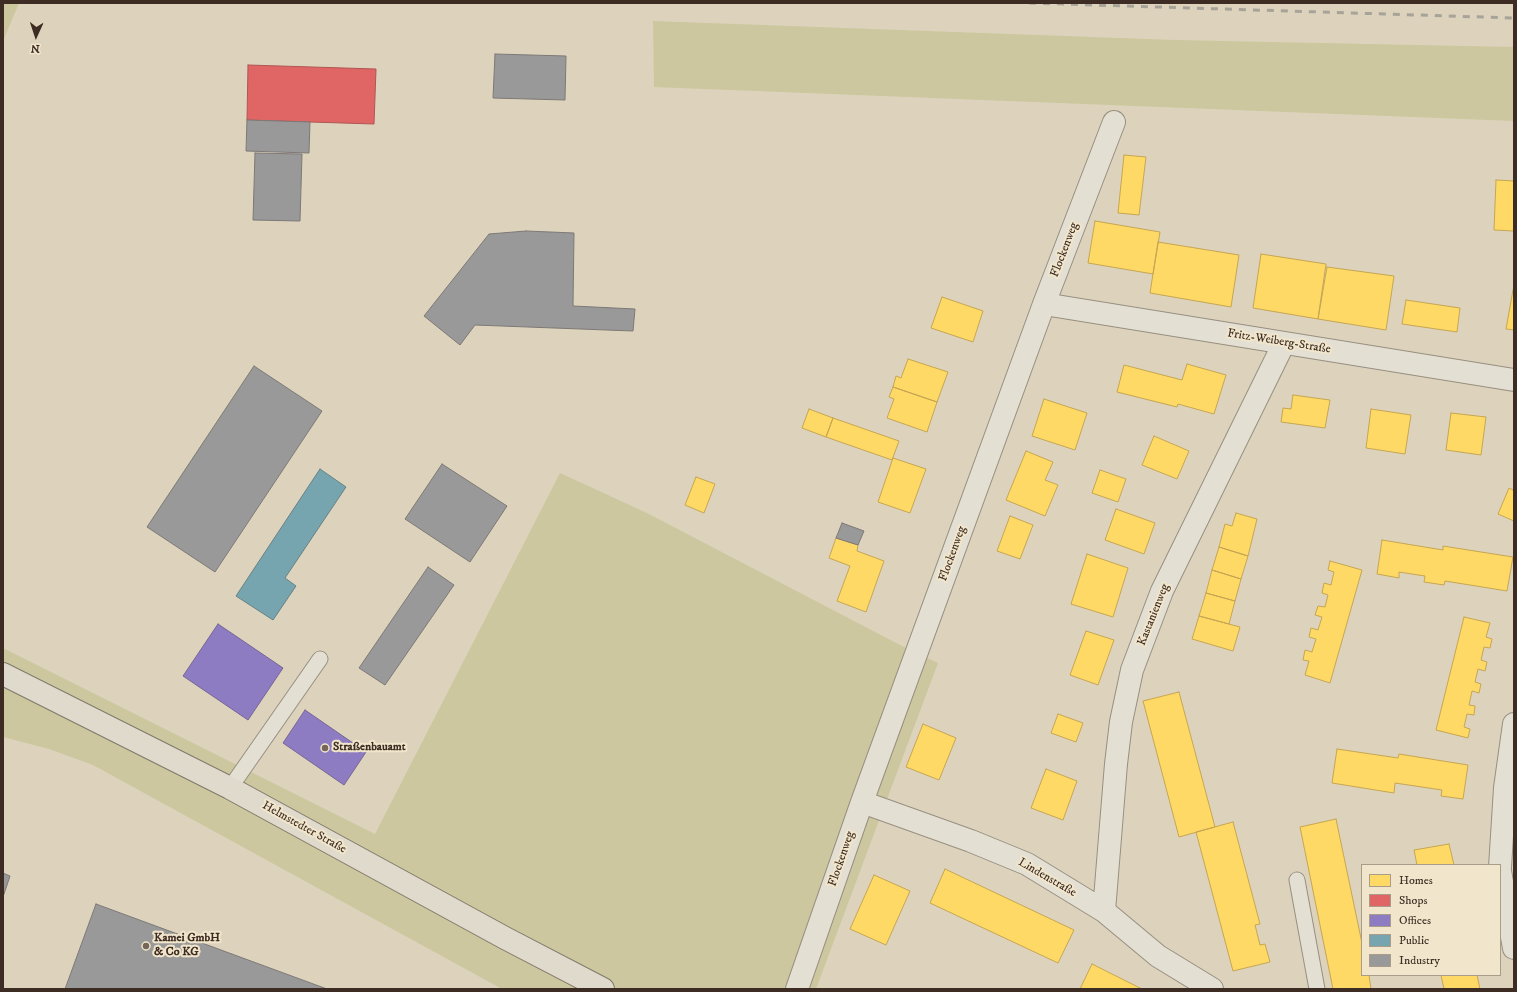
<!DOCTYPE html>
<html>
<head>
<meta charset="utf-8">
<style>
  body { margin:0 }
  #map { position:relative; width:1517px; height:992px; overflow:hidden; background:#ddd3bc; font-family:"IM FELL DW Pica",serif }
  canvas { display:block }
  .frame { position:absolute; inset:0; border:4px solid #3d2c23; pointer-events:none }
  .legend { position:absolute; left:1361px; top:864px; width:140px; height:112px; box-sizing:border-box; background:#f1e6cb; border:1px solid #a99c88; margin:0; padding:5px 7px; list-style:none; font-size:12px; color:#3d2c23 }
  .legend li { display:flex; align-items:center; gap:8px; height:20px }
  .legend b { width:20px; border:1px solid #a99c88 }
  .north { position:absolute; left:16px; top:16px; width:40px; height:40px; -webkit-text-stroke:3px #f1e6cb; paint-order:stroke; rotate:183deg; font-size:11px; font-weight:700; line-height:16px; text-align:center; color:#3d2c23 }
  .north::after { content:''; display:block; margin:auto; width:14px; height:18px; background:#3d2c23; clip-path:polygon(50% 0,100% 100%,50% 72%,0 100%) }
</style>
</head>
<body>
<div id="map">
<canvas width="1517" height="992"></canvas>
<div class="frame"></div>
<ul class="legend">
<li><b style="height:11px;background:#ffd966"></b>Homes</li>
<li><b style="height:11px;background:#e06666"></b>Shops</li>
<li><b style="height:11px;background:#8e7cc3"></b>Offices</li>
<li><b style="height:11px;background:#76a5af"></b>Public</li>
<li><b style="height:11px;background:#999"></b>Industry</li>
</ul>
<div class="north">N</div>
</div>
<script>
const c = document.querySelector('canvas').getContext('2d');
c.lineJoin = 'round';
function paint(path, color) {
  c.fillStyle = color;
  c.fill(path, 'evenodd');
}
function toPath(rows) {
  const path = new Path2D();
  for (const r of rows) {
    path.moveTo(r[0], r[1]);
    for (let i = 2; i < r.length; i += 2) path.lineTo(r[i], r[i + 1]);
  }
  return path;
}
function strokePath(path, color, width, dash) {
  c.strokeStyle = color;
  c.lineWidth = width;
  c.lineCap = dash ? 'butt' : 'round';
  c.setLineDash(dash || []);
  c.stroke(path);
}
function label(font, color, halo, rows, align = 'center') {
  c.font = font + ' "IM FELL DW Pica",serif';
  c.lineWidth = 4;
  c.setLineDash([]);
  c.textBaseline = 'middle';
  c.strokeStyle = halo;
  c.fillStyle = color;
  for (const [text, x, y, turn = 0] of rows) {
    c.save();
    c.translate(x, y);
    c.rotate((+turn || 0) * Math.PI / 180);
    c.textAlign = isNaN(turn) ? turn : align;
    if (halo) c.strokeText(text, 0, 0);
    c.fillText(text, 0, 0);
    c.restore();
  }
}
paint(toPath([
  [3,3,19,3,3,41],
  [653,21,1175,40,1514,47,1514,121,654,87],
  [560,473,647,513,902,646,938,663,816,989,502,989,93,765,49,749,3,737,3,648,375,834]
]), '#ccc79e');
const homes = toPath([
  [1124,155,1146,157,1139,215,1118,213,1124,155],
  [1496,180,1514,181,1514,231,1494,230,1496,180],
  [1095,221,1160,232,1153,274,1088,263,1095,221],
  [1158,242,1239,255,1231,307,1150,293,1158,242],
  [1261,254,1326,264,1318,319,1253,308,1261,254],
  [1327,267,1394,276,1386,330,1318,319,1327,267],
  [1513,290,1514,290,1514,330,1506,329,1513,290],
  [942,297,983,311,973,342,931,328,942,297],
  [1406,300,1460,308,1457,332,1402,324,1406,300],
  [908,359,948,372,937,402,893,387,896,376,901,378,908,359],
  [1187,364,1226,375,1214,414,1178,404,1177,407,1117,392,1124,365,1182,380,1187,364],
  [893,387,937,402,927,432,887,418,894,399,889,397,893,387],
  [1293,395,1330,400,1325,428,1281,422,1283,408,1291,409,1293,395],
  [1044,399,1087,413,1075,450,1032,436,1044,399],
  [809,409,833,418,826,437,802,428,809,409],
  [1371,409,1411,415,1405,454,1366,448,1371,409],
  [1451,413,1486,417,1481,455,1446,450,1451,413],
  [833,418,899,441,892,460,826,437,833,418],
  [1154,436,1189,451,1177,479,1142,465,1154,436],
  [1026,451,1053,462,1045,480,1058,485,1045,516,1006,500,1026,451],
  [893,458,926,469,910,513,878,502,893,458],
  [1100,470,1126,479,1118,502,1092,493,1100,470],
  [696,477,715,484,704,513,685,505,696,477],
  [1514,487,1514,521,1498,514,1509,488,1513,490,1514,487],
  [1116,509,1155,523,1144,554,1105,540,1116,509],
  [1236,513,1257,519,1248,556,1219,547,1225,524,1232,526,1236,513],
  [1010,516,1033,525,1020,559,997,551,1010,516],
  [836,538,858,545,857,551,884,561,866,612,837,601,850,566,829,558,836,538],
  [1382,540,1443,550,1443,546,1513,557,1507,591,1445,581,1444,585,1424,582,1425,576,1399,572,1399,578,1377,574,1382,540],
  [1219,547,1248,556,1241,579,1212,570,1219,547],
  [1087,554,1128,568,1113,617,1071,604,1087,554],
  [1330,561,1362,570,1330,683,1305,675,1309,661,1303,660,1305,650,1312,652,1316,639,1309,637,1311,628,1318,630,1322,617,1315,615,1318,606,1325,607,1328,595,1322,593,1324,583,1331,585,1334,572,1328,570,1330,561],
  [1212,570,1241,579,1235,601,1206,593,1212,570],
  [1206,593,1235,601,1229,624,1199,616,1206,593],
  [1199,616,1240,627,1233,651,1192,639,1199,616],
  [1464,617,1490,623,1486,637,1492,639,1490,648,1484,647,1481,660,1487,662,1485,671,1478,669,1475,682,1481,684,1479,693,1472,691,1469,705,1475,706,1474,715,1467,714,1464,727,1470,729,1468,738,1436,730,1464,617],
  [1086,631,1114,640,1098,685,1070,675,1086,631],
  [1179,692,1215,827,1179,837,1143,701,1179,692],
  [1058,714,1083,723,1076,742,1051,733,1058,714],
  [923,724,956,738,939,780,906,767,923,724],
  [1337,749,1398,758,1399,754,1468,765,1463,799,1441,796,1442,790,1395,783,1394,793,1332,783,1337,749],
  [1046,769,1077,781,1063,820,1031,808,1046,769],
  [1336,819,1362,943,1362,975,1369,975,1371,989,1333,989,1300,827,1336,819],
  [1233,822,1260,924,1255,925,1260,945,1265,944,1270,962,1233,971,1196,832,1233,822],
  [1449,844,1454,865,1417,865,1414,850,1449,844],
  [945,869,1074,930,1058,963,930,903,945,869],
  [874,875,910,891,886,945,850,929,874,875],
  [1092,964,1142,989,1080,989,1092,964],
  [1441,975,1477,975,1480,989,1444,989,1441,975]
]);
paint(homes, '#ffd966');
strokePath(homes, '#c5a552', 1);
const shops = toPath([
  [248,65,376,69,374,124,247,120,248,65]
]);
paint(shops, '#e06666');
strokePath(shops, '#af5552', 1);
const offices = toPath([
  [218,624,283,668,248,720,183,676,218,624],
  [305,710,366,752,344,785,283,743,305,710]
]);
paint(offices, '#8e7cc3');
strokePath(offices, '#766493', 1);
const public = toPath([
  [320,469,346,487,285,578,296,586,273,620,236,596,320,469]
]);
paint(public, '#76a5af');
strokePath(public, '#658185', 1);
const industry = toPath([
  [495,54,566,56,565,100,493,98,495,54],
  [247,120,310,122,309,153,246,151,247,120],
  [255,153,302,154,300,221,253,220,255,153],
  [526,231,574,233,573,306,635,309,633,331,475,325,460,345,424,316,489,234,526,231],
  [254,366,322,411,215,572,147,527,254,366],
  [442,464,507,506,470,562,405,519,442,464],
  [842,523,864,531,858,545,836,538,842,523],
  [428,567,454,585,385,685,359,668,428,567],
  [3,873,10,876,3,897,3,873],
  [96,904,327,989,65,989,96,904]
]);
paint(industry, '#999');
strokePath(industry, '#7d7876', 1);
const service = toPath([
  [230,788,320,659],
  [1297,880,1317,989]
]);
const minor = toPath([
  [1044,304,1514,380],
  [862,802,971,841,1027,864,1104,911,1158,956,1212,989],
  [1500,867,1505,788,1514,724],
  [1500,871,1514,948],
  [1104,911,1116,764,1121,722,1132,670,1162,591,1284,343],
  [797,989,862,802,1044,304,1114,122]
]);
const primary = toPath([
  [3,674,230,788,505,938,603,989]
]);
strokePath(service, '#978f81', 17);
strokePath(minor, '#978f81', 24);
strokePath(primary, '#81796c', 24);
strokePath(service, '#e4dfd3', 15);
strokePath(minor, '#e4dfd3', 22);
strokePath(primary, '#dfdacc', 22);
strokePath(toPath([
  [1029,3,1514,18]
]), '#a7a399', 3, [7, 7]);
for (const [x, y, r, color] of [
  [325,748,4,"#756659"],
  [146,946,4,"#756659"]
]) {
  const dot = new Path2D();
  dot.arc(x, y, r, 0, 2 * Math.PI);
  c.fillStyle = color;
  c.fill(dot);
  strokePath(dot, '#f1e6cb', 1.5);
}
label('12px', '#3d2c23', '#f1e6cb', [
  ["Flockenweg",1065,250,-69],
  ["Fritz-Weiberg-Straße",1279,342,9],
  ["Flockenweg",953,554,-70],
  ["Kastanienweg",1154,615,-68],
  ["Helmstedter Straße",304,828,29],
  ["Flockenweg",842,859,-71],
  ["Lindenstraße",1047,878,30]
]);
label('bold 12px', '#3d2c23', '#f1e6cb', [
  ["Straßenbauamt",333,748],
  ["Kamei GmbH",154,939],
  ["& Co KG",154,953]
], 'left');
</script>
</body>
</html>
